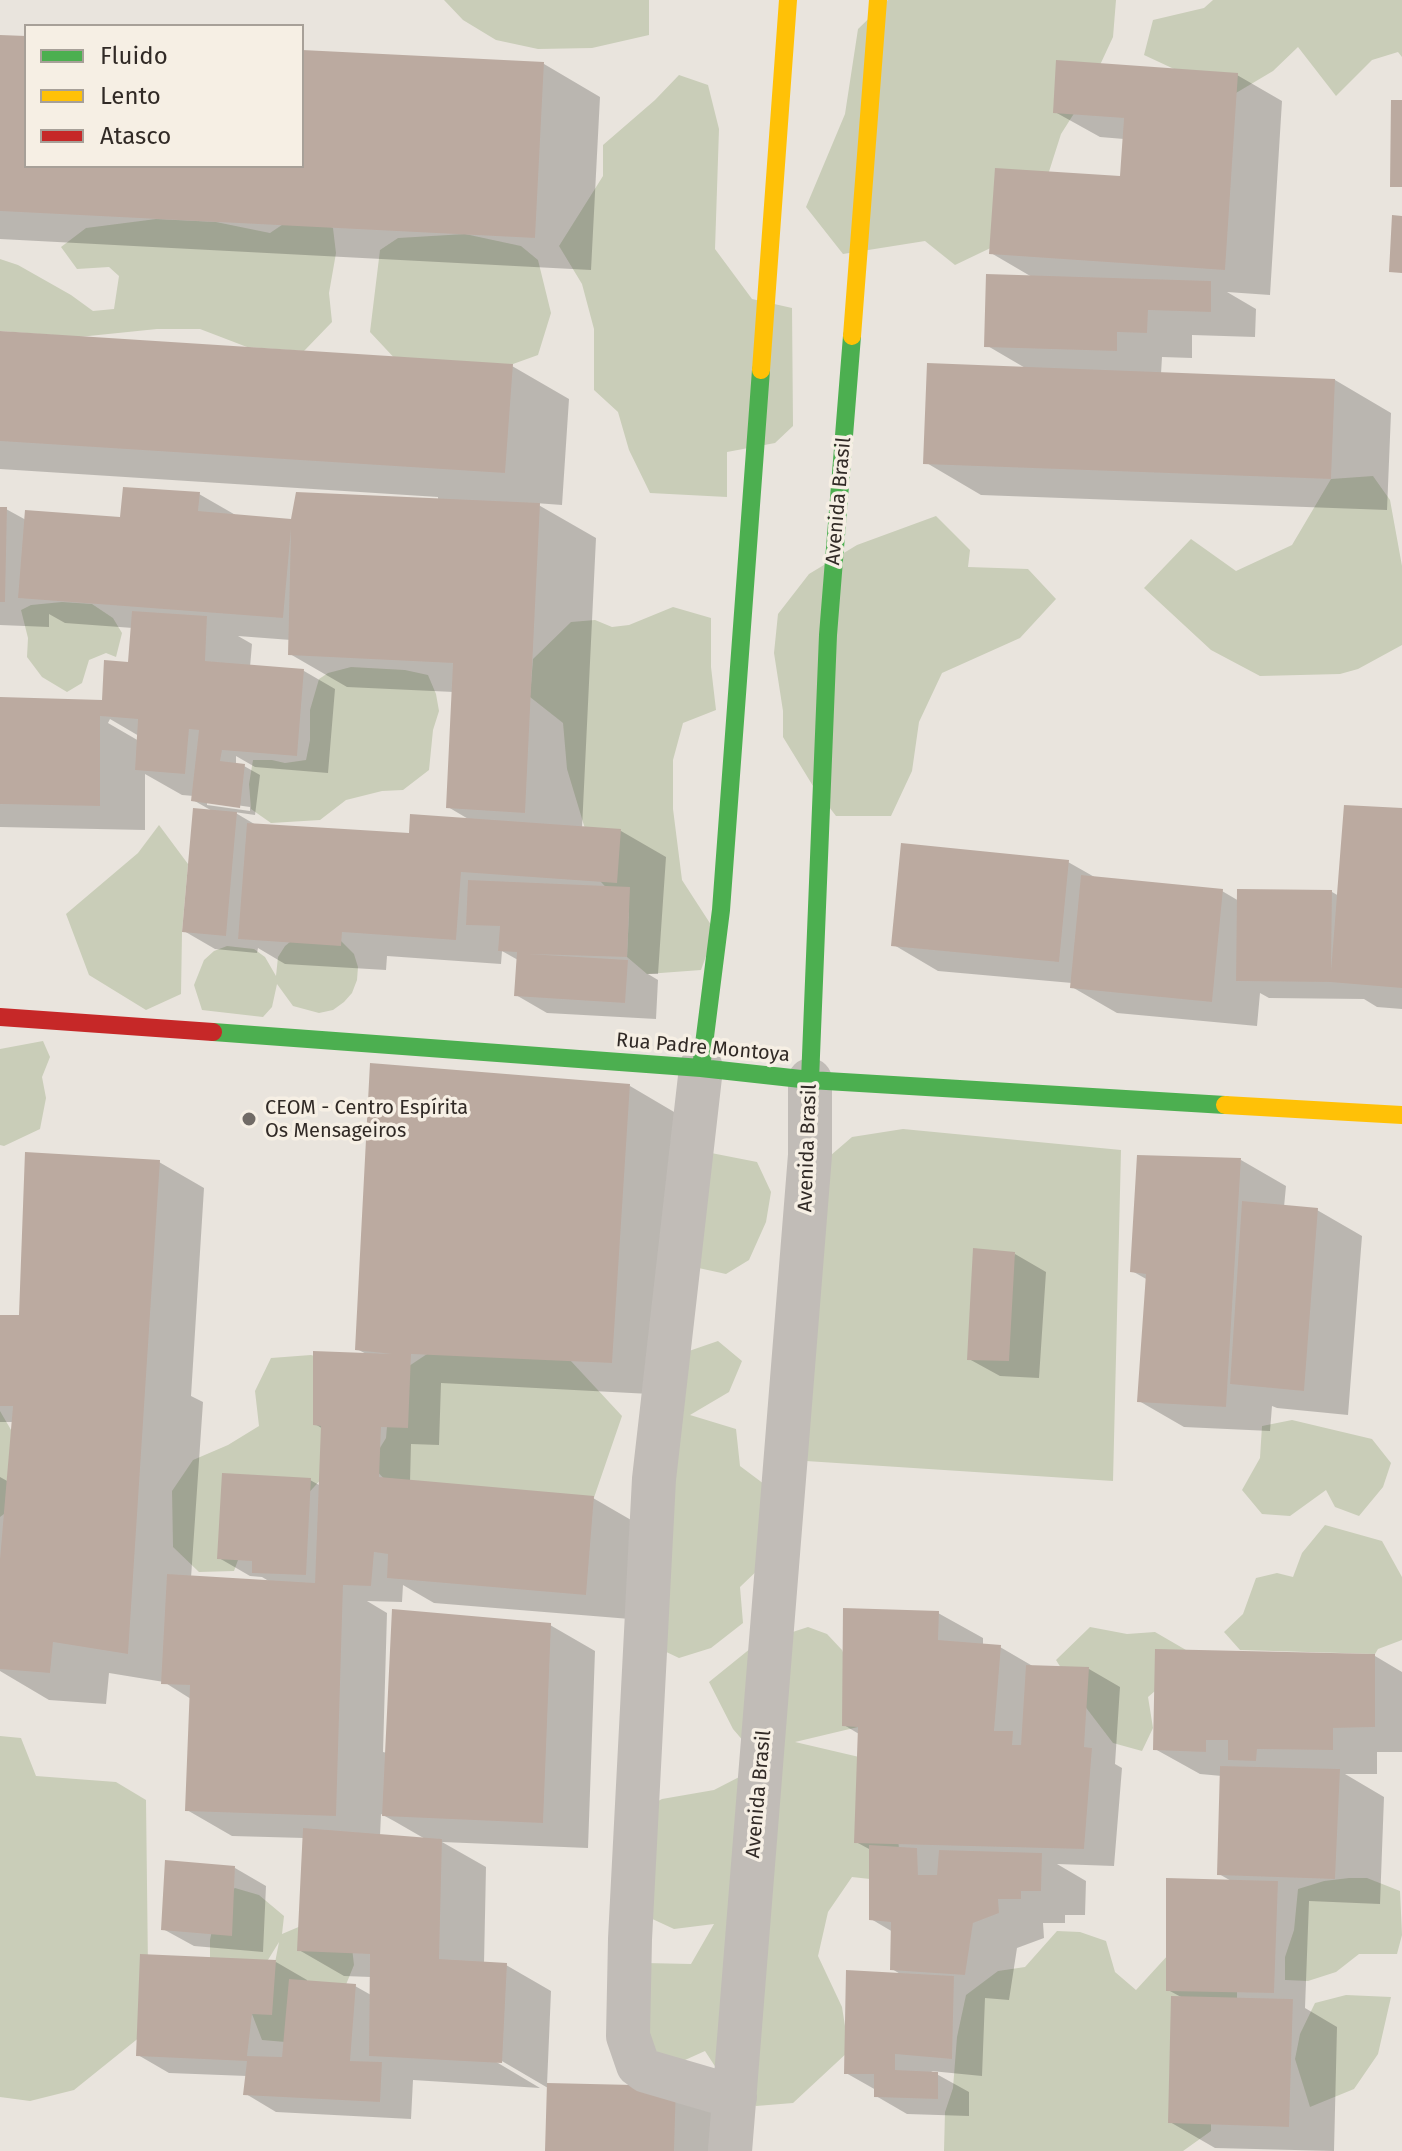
<!DOCTYPE html>
<html>
<head>
<meta charset="utf-8">
<style>
  body { margin:0 }
  #map { position:relative; width:1402px; height:2151px; overflow:hidden; background:#e9e4dd; font-family:"Fira Sans",sans-serif }
  canvas { display:block }
  .legend { position:absolute; left:24px; top:24px; width:280px; height:144px; box-sizing:border-box; background:#f6efe4; border:2px solid #a7a098; margin:0; padding:10px 14px; list-style:none; font-size:24px; color:#312a26 }
  .legend li { display:flex; align-items:center; gap:16px; height:40px }
  .legend b { width:40px; border:2px solid #a7a098 }
</style>
</head>
<body>
<div id="map">
<canvas width="1402" height="2151"></canvas>
<ul class="legend">
<li><b style="height:10px;background:#4caf50"></b>Fluido</li>
<li><b style="height:10px;background:#ffc107"></b>Lento</li>
<li><b style="height:10px;background:#c62828"></b>Atasco</li>
</ul>
</div>
<script>
const c = document.querySelector('canvas').getContext('2d');
c.lineJoin = 'round';
function paint(path, color) {
  c.fillStyle = color;
  c.fill(path, 'evenodd');
}
function toPath(rows) {
  const path = new Path2D();
  for (const r of rows) {
    path.moveTo(r[0], r[1]);
    for (let i = 2; i < r.length; i += 2) path.lineTo(r[i], r[i + 1]);
  }
  return path;
}
function strokePath(path, color, width, dash) {
  c.strokeStyle = color;
  c.lineWidth = width;
  c.lineCap = dash ? 'butt' : 'round';
  c.setLineDash(dash || []);
  c.stroke(path);
}
function label(font, color, halo, rows, align = 'center') {
  c.font = font + ' "Fira Sans",sans-serif';
  c.lineWidth = 7;
  c.setLineDash([]);
  c.textBaseline = 'middle';
  c.strokeStyle = halo;
  c.fillStyle = color;
  for (const [text, x, y, turn = 0] of rows) {
    c.save();
    c.translate(x, y);
    c.rotate((+turn || 0) * Math.PI / 180);
    c.textAlign = isNaN(turn) ? turn : align;
    if (halo) c.strokeText(text, 0, 0);
    c.fillText(text, 0, 0);
    c.restore();
  }
}
paint(toPath([
  [444,0,649,0,649,35,592,48,538,49,496,40,463,20],
  [888,0,1116,0,1113,37,1087,93,1061,134,1039,203,1024,232,955,265,925,241,843,254,806,207,845,114,858,29],
  [1213,0,1402,0,1402,57,1398,52,1372,60,1336,96,1298,47,1273,71,1236,93,1202,82,1144,55,1153,20,1204,8],
  [679,75,708,85,719,129,715,249,752,299,792,308,793,426,775,443,727,452,727,497,650,493,629,450,618,412,594,390,594,329,582,284,559,246,603,176,603,145,655,100],
  [301,212,333,228,336,253,329,293,332,322,304,351,247,347,200,329,157,329,79,337,0,331,0,259,18,265,71,295,93,311,114,309,119,276,109,267,77,269,61,247,86,228,156,219,216,222,270,233],
  [465,234,521,246,538,260,551,313,538,355,513,364,399,363,370,332,380,250,398,238],
  [1373,476,1390,500,1402,566,1402,645,1358,669,1340,674,1260,676,1211,650,1144,588,1191,539,1236,571,1292,545,1331,479],
  [936,516,970,550,968,567,1028,569,1056,599,1020,638,942,673,919,722,912,771,891,816,836,816,813,786,783,737,783,711,774,653,778,614,809,574,857,545],
  [62,602,92,604,113,618,122,633,116,657,106,653,89,660,82,683,67,692,42,677,27,657,28,638,21,610,31,605],
  [673,607,711,618,711,667,716,710,683,723,673,760,673,809,682,880,715,931,701,970,647,974,627,957,629,912,601,882,567,769,563,723,530,697,533,659,571,622,595,620,612,627,629,625],
  [351,667,405,670,428,675,436,694,439,711,433,730,429,770,403,790,382,791,346,800,320,820,271,823,251,809,249,784,253,760,272,760,285,763,306,760,310,740,310,710,319,679,328,673],
  [159,825,188,864,182,932,181,994,146,1010,89,975,66,914,138,853],
  [335,935,354,954,358,967,357,980,352,993,344,1002,333,1010,319,1013,293,1006,277,984,272,1007,263,1017,202,1010,194,985,204,960,214,951,227,946,254,949,265,957,276,976,278,957,285,946,296,937],
  [43,1041,50,1057,42,1077,46,1098,40,1129,4,1146,0,1145,0,1049],
  [903,1129,1121,1150,1113,1481,806,1461,823,1162,852,1137],
  [701,1151,757,1162,771,1192,766,1222,749,1260,726,1274,694,1267],
  [718,1341,742,1361,729,1392,690,1415,736,1429,740,1466,764,1484,764,1564,740,1587,743,1623,711,1648,679,1658,660,1649,654,1553,689,1351],
  [557,1346,622,1416,588,1515,391,1486,370,1464,386,1438,391,1378,433,1350],
  [311,1355,342,1364,336,1463,292,1511,246,1538,234,1571,199,1572,173,1547,172,1491,193,1460,228,1445,259,1426,255,1391,271,1358],
  [0,1411,21,1447,16,1484,4,1514,0,1517],
  [1292,1420,1372,1439,1391,1463,1383,1487,1359,1516,1335,1507,1326,1490,1290,1516,1262,1514,1242,1490,1260,1458,1262,1426],
  [1325,1525,1382,1541,1402,1577,1402,1640,1378,1649,1375,1654,1240,1650,1224,1632,1243,1614,1256,1578,1277,1573,1293,1577,1302,1553],
  [808,1627,827,1634,842,1650,858,1687,858,1727,795,1742,872,1760,892,1787,900,1857,879,1880,852,1877,828,1912,818,1956,842,2007,849,2051,793,2103,756,2106,722,2077,705,2051,665,2069,616,2041,645,1963,691,1964,714,1924,674,1929,620,1904,641,1810,662,1799,714,1790,745,1774,751,1750,733,1729,709,1682,756,1644],
  [1090,1627,1127,1634,1155,1632,1186,1650,1176,1673,1148,1697,1153,1728,1142,1751,1113,1743,1087,1709,1056,1660],
  [0,1736,21,1738,36,1776,116,1782,146,1800,148,1969,161,2020,74,2090,30,2101,0,2097],
  [1349,1878,1367,1878,1400,1891,1402,1935,1397,1954,1359,1954,1336,1972,1308,1981,1285,1980,1285,1957,1294,1930,1298,1889,1324,1881],
  [235,1888,259,1895,284,1916,282,1934,308,1923,351,1938,354,1965,345,1987,297,2043,262,2040,252,2014,273,1973,279,1942,263,1968,210,1983,210,1940,214,1920,222,1895],
  [1057,1931,1080,1932,1106,1941,1115,1972,1136,1990,1169,1954,1237,1985,1237,2026,1211,2073,1211,2131,1183,2151,944,2151,945,2112,953,2088,957,2037,966,1995,998,1971,1025,1967],
  [1346,1995,1391,1997,1378,2054,1354,2089,1310,2107,1295,2059,1300,2034,1315,2003]
]), '#c9cdb8');
paint(toPath([
  [0,37,26,38,26,166,302,166,302,52,544,64,600,97,591,270,0,239],
  [1237,75,1282,101,1270,295,1227,292,1256,309,1255,337,1192,335,1192,358,1162,357,1161,374,1335,380,1391,413,1387,510,981,495,925,462,1027,369,986,345,1032,277,991,253,1122,178,1124,139,1100,137,1055,112],
  [0,334,512,366,569,399,562,505,535,503,596,538,582,828,621,831,666,857,658,974,648,974,658,980,656,1019,547,1013,516,995,518,960,502,951,501,964,387,956,386,970,285,964,258,948,257,953,215,949,184,931,214,812,193,800,194,796,182,795,145,774,145,830,0,827,0,699,104,702,130,664,133,628,65,623,49,614,49,627,0,625,0,509,6,509,26,520,122,519,199,494,239,517,292,521,438,501,438,497,0,469],
  [238,636,291,640,290,654,347,687,454,692,448,807,470,820,411,835,256,825,234,812,255,815,260,775,244,766,236,765,236,756,255,767,328,773,335,689,304,671,250,667,252,644],
  [110,719,139,736,139,741,108,723],
  [207,801,250,807,250,811,207,805],
  [1402,810,1402,1009,1377,1007,1364,999,1269,998,1260,993,1257,1026,1117,1013,1072,987,1072,983,938,971,894,945,1068,862,1098,879,1222,891,1239,901,1332,892,1339,896],
  [630,1086,686,1119,669,1395,441,1383,439,1445,411,1444,410,1482,593,1498,638,1524,630,1619,434,1603,403,1585,402,1602,367,1601,387,1613,383,1752,387,1753,550,1625,595,1651,588,1848,442,1842,486,1867,484,1964,506,1965,551,1991,547,2085,675,2088,720,2114,719,2151,547,2151,548,2088,495,2057,493,2060,540,2088,413,2080,411,2119,276,2112,246,2094,247,2076,169,2073,138,2055,276,1962,307,1980,307,1982,355,1986,371,1995,371,1977,344,1976,299,1950,304,1838,232,1836,187,1810,191,1699,164,1682,109,1673,106,1704,49,1700,0,1671,0,1477,9,1482,14,1422,0,1422,0,1317,21,1317,159,1162,204,1188,191,1396,203,1402,191,1578,272,1583,262,1577,250,1576,219,1558,310,1480,321,1486,323,1429,315,1424,368,1355,357,1349],
  [381,1814,394,1821,427,1840,380,1836],
  [1241,1160,1286,1186,1284,1207,1317,1210,1362,1236,1348,1415,1277,1408,1272,1406,1270,1431,1184,1427,1139,1401,1148,1280,1132,1271],
  [1015,1254,1046,1272,1039,1378,1000,1376,969,1359],
  [938,1613,983,1638,983,1646,1000,1647,1036,1668,1089,1669,1120,1687,1115,1764,1122,1768,1114,1866,1057,1864,1086,1881,1085,1915,1065,1915,1065,1923,1043,1923,1044,1938,1017,1948,1009,2000,985,1998,982,2076,931,2071,969,2092,969,2116,907,2114,876,2096,876,2090,846,2073,902,1975,892,1969,893,1932,871,1919,871,1850,856,1842,859,1734,844,1725],
  [1375,1656,1402,1672,1402,1752,1377,1752,1377,1774,1345,1774,1384,1797,1380,1904,1309,1901,1305,2008,1337,2027,1334,2151,1215,2148,1170,2122,1183,1998,1168,1990,1233,1882,1219,1874,1222,1776,1200,1774,1155,1749],
  [235,1868,266,1886,263,1952,194,1946,163,1929]
]), '#0003');
paint(toPath([
  [0,35,26,36,26,166,302,166,302,50,544,62,535,238,0,211],
  [1056,60,1238,73,1225,270,989,254,995,168,1120,176,1124,118,1053,113],
  [1391,100,1402,100,1402,187,1390,187],
  [1392,215,1402,216,1402,273,1389,272],
  [986,274,1211,281,1211,312,1148,310,1147,333,1117,332,1117,351,984,347],
  [0,331,513,364,505,473,0,441],
  [927,363,1335,379,1331,479,923,464],
  [123,487,200,492,198,511,291,519,296,492,540,503,525,813,446,808,453,663,288,655,291,529,283,618,18,598,25,510,120,517],
  [0,507,7,507,5,602,0,602],
  [132,611,207,616,205,661,304,669,297,756,222,750,220,761,245,764,240,808,191,801,199,730,189,729,185,774,135,770,138,719,100,716,100,806,0,804,0,697,102,700,104,660,128,662],
  [1344,805,1402,808,1402,988,1330,982,1236,981,1237,889,1332,890,1331,971],
  [193,808,237,812,226,936,182,932],
  [410,814,621,829,617,883,461,872,456,940,342,932,341,946,238,939,247,823,409,833],
  [901,843,1069,860,1059,962,891,946],
  [1081,875,1223,889,1212,1002,1070,988],
  [468,880,630,887,627,957,529,954,628,960,625,1003,514,996,517,952,498,951,500,926,466,925],
  [370,1063,630,1084,612,1363,411,1354,408,1428,381,1427,379,1477,594,1496,586,1595,387,1578,388,1554,374,1552,371,1586,343,1585,336,1816,185,1811,190,1685,161,1684,167,1574,315,1583,321,1426,313,1425,313,1351,392,1354,355,1350],
  [25,1152,160,1160,128,1654,53,1642,50,1673,0,1669,0,1559,13,1406,0,1406,0,1315,19,1315],
  [1137,1155,1241,1158,1226,1407,1137,1402,1146,1274,1130,1272],
  [1242,1201,1318,1208,1304,1391,1230,1384],
  [973,1248,1015,1252,1009,1361,967,1360],
  [222,1473,311,1478,306,1575,252,1573,252,1561,217,1559],
  [843,1608,939,1611,938,1640,1001,1645,994,1731,1013,1731,1012,1745,1021,1745,1026,1665,1089,1667,1084,1747,1092,1748,1084,1849,854,1843,858,1727,842,1726],
  [392,1609,551,1623,543,1823,382,1816],
  [1155,1649,1375,1654,1375,1727,1333,1728,1333,1750,1257,1749,1256,1761,1228,1760,1228,1740,1206,1740,1206,1752,1153,1750],
  [1220,1766,1340,1769,1335,1879,1217,1875],
  [303,1828,442,1839,439,1959,507,1963,502,2063,369,2056,370,1954,297,1951],
  [869,1845,917,1848,918,1875,937,1875,939,1850,1042,1853,1041,1891,1021,1891,1021,1899,998,1899,999,1913,973,1923,965,1975,890,1970,891,1922,869,1920],
  [165,1860,235,1866,232,1936,161,1930],
  [1166,1878,1278,1881,1274,1993,1166,1991],
  [140,1954,276,1960,272,2015,252,2014,247,2056,282,2057,289,1979,356,1984,350,2061,382,2062,380,2102,243,2095,247,2061,136,2056],
  [846,1970,954,1976,952,2059,895,2054,895,2070,938,2072,938,2099,874,2097,874,2074,844,2074],
  [1171,1996,1293,1999,1289,2127,1168,2123],
  [547,2083,676,2086,674,2151,545,2151]
]), '#bbaaa0');
strokePath(toPath([
  [701,1068,654,1479,630,1939,628,2036,638,2065,646,2071,735,2097],
  [730,2151,810,1155,810,1080]
]), '#c1bcb7', 44);
strokePath(toPath([
  [213,1032,701,1068,810,1080,1225,1105],
  [701,1068,721,910,761,370],
  [810,1080,828,635,852,336]
]), '#4caf50', 18);
strokePath(toPath([
  [852,336,878,0],
  [761,370,788,0],
  [1225,1105,1402,1115]
]), '#ffc107', 18);
strokePath(toPath([
  [0,1017,213,1032]
]), '#c62828', 18);
for (const [x, y, r, color] of [
  [249,1119,8,"#716b66"]
]) {
  const dot = new Path2D();
  dot.arc(x, y, r, 0, 2 * Math.PI);
  c.fillStyle = color;
  c.fill(dot);
  strokePath(dot, '#f6efe4', 3);
}
label('20px', '#312a26', '#f6efe4', [
  ["Avenida Brasil",839,501,-85],
  ["Rua Padre Montoya",703,1048,5],
  ["Avenida Brasil",808,1148,-88],
  ["Avenida Brasil",759,1794,-85]
]);
label('20px', '#312a26', '#f6efe4', [
  ["CEOM - Centro Espírita",265,1108],
  ["Os Mensageiros",265,1131]
], 'left');
</script>
</body>
</html>
